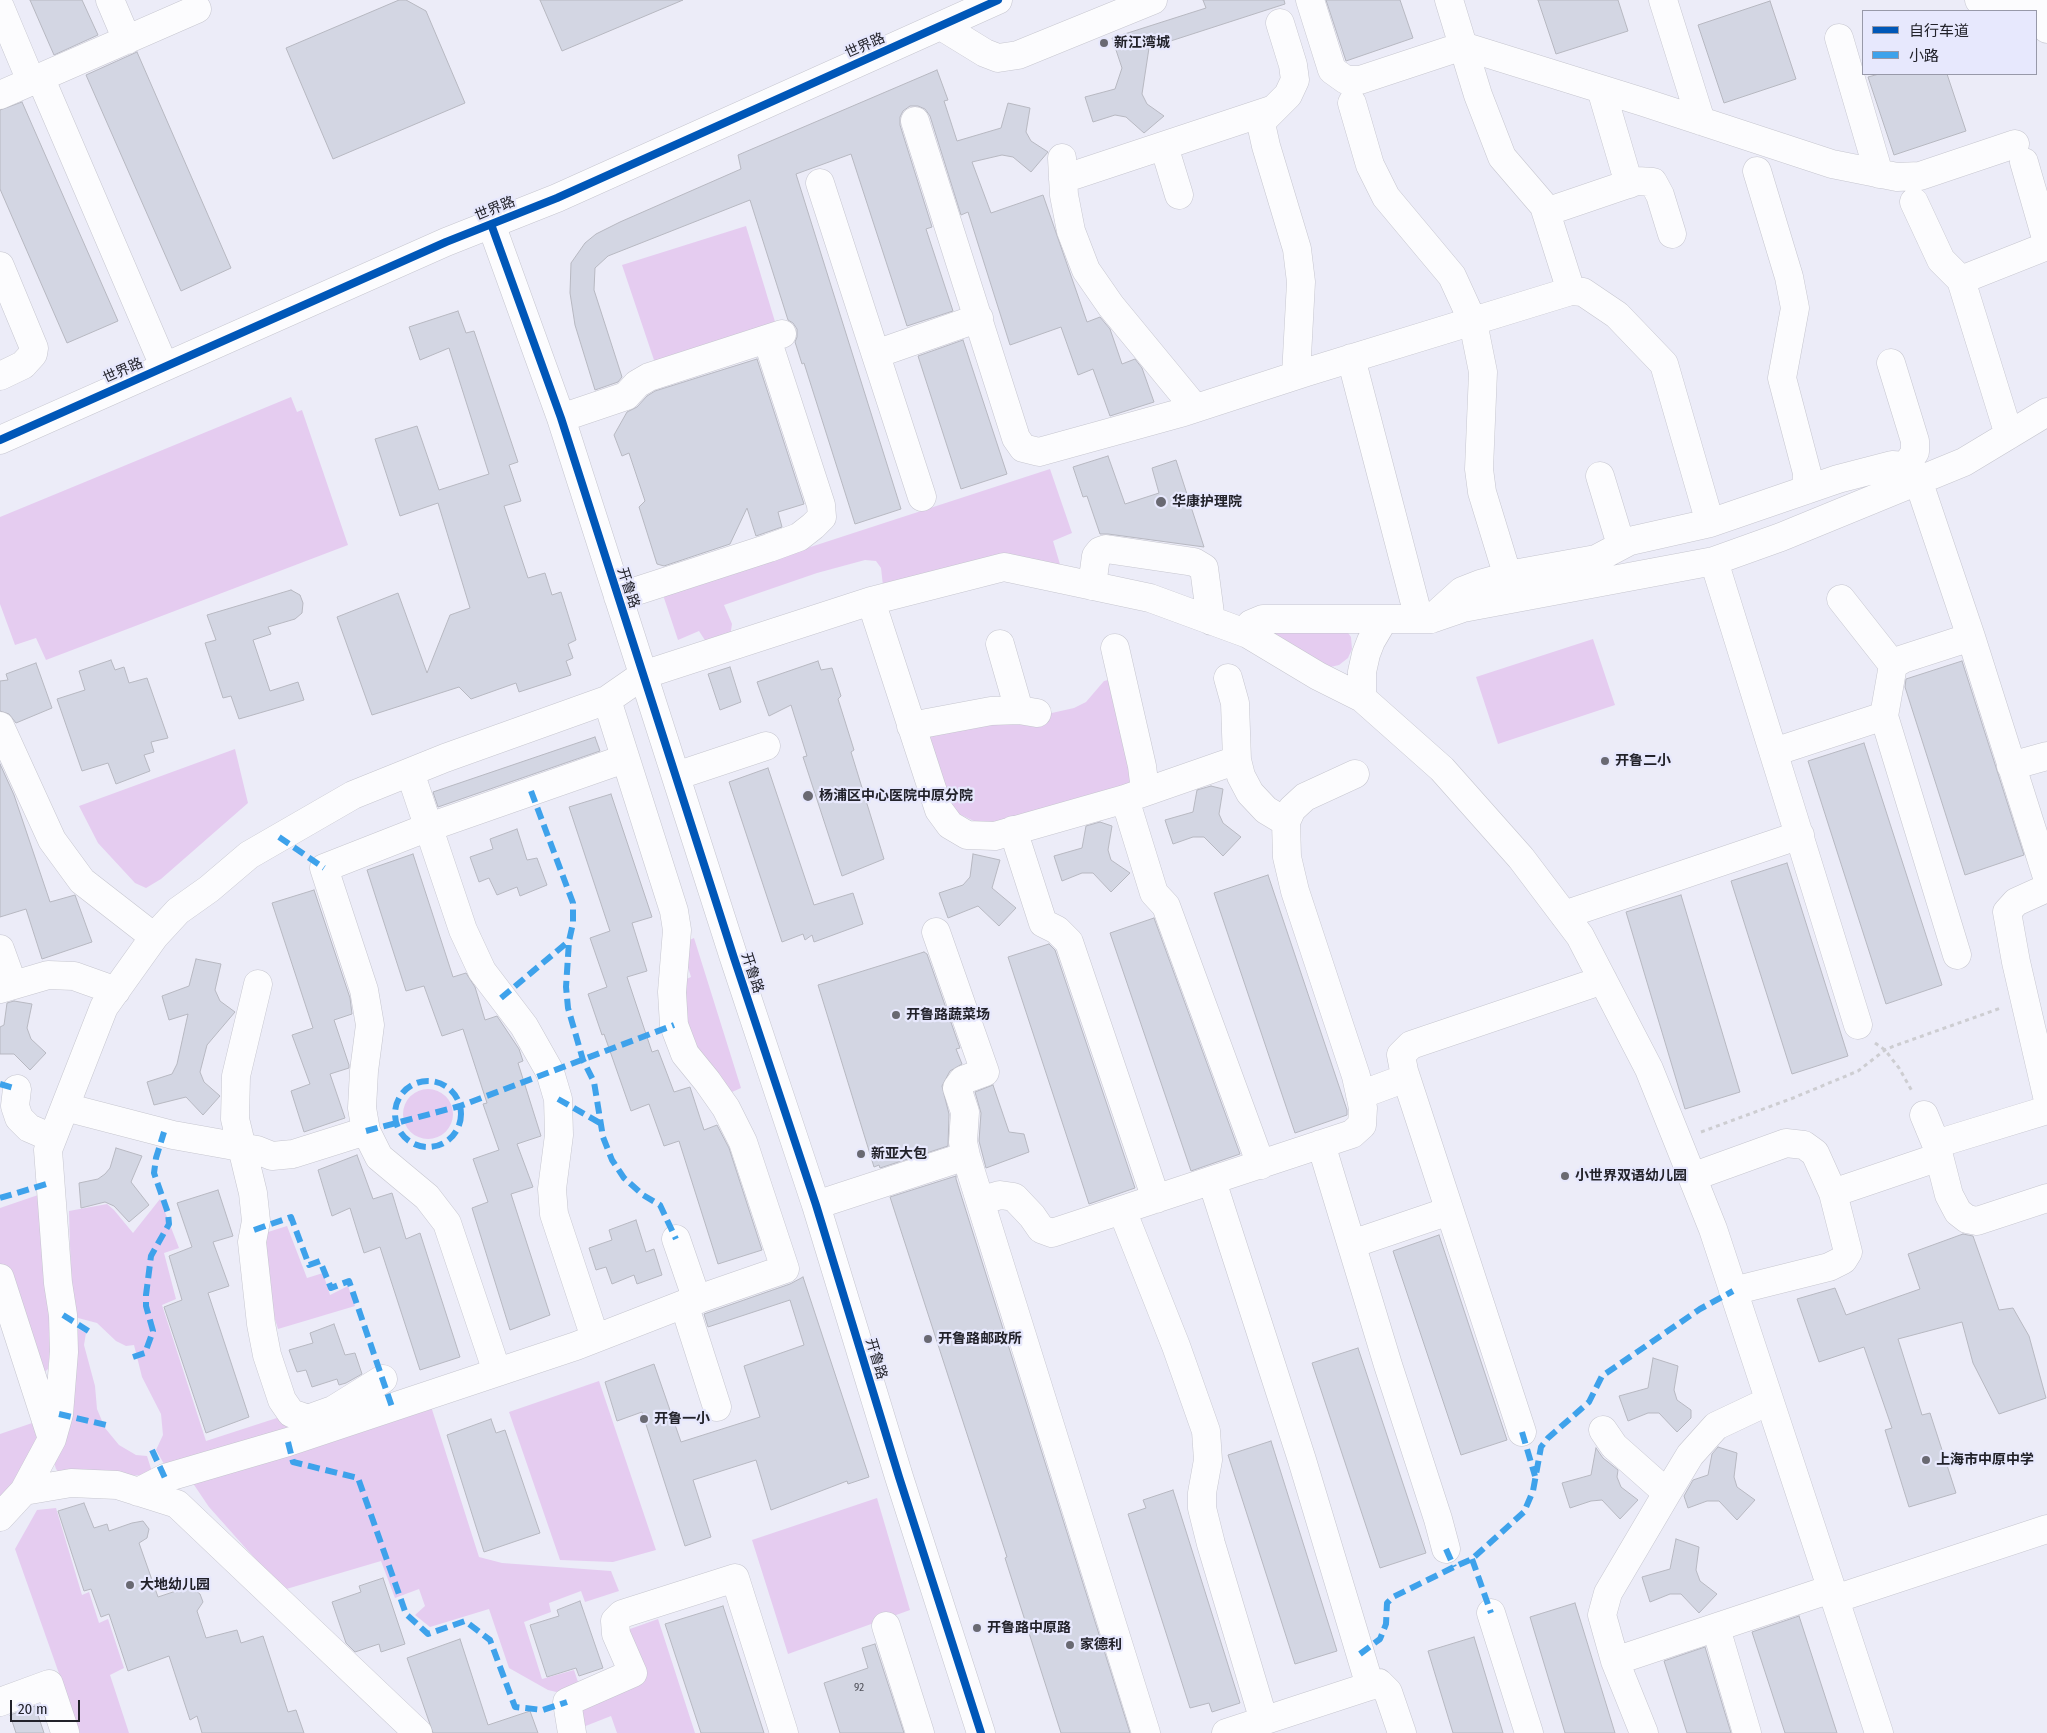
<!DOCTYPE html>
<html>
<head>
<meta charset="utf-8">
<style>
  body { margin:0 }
  #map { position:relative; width:2047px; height:1733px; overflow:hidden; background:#ececf8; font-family:"Fira Sans Condensed","Noto Sans SC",sans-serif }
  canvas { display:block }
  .legend { position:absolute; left:1862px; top:10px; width:175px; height:65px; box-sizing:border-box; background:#e7e8fd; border:1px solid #9899a9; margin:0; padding:6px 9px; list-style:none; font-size:15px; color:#22222a }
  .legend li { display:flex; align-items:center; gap:10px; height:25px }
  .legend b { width:25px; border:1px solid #9899a9 }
  .scale { position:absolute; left:10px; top:1700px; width:70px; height:22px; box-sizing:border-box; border:2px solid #22222a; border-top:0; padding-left:6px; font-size:15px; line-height:18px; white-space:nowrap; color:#22222a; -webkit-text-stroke:4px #e7e8fd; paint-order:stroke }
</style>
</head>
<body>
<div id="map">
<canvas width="2047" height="1733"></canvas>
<ul class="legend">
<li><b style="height:6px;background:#0057b8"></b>自行车道</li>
<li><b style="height:6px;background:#3ea2eb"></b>小路</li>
</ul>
<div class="scale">20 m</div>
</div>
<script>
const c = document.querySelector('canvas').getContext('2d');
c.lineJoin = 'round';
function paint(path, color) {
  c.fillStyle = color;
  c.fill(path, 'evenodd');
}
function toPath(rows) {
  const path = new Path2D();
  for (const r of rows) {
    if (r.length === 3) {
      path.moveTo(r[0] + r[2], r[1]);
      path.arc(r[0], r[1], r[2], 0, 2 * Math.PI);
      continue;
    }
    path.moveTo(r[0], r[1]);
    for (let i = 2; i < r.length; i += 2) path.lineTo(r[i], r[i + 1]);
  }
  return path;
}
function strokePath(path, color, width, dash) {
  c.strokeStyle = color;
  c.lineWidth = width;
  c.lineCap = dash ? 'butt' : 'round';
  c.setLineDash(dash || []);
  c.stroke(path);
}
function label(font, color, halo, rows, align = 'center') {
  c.font = font + ' "Fira Sans Condensed","Noto Sans SC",sans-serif';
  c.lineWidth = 4.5;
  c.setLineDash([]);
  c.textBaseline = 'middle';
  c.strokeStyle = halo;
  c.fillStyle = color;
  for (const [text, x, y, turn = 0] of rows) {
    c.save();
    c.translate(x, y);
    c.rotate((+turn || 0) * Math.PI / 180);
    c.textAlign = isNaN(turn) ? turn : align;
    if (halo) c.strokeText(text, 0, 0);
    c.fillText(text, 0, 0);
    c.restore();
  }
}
paint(toPath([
  [746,226,776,325,655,363,622,265],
  [291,397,297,412,302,410,348,545,46,660,36,638,15,645,0,604,0,517],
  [1050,469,1072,533,1053,541,1062,571,883,586,881,568,876,561,865,560,817,573,724,605,732,624,730,637,708,645,699,631,678,640,663,595],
  [1280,627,1346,630,1351,637,1352,649,1348,658,1339,665,1326,668,1272,635],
  [1593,639,1615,705,1498,744,1476,677],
  [1117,678,1141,780,998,822,976,822,955,812,915,729,1034,717,1074,708,1086,702,1104,681],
  [235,749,248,803,161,879,146,888,135,883,98,843,79,806],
  [694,938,741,1088,732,1092,724,1090,691,1051,677,983,691,977,681,944],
  [428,1114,25],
  [38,1195,51,1340,48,1369,38,1378,0,1272,0,1208],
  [160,1199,179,1248,164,1253,176,1299,162,1305,206,1441,283,1416,290,1431,168,1471,156,1450,163,1435,161,1414,142,1377,134,1345,126,1346,116,1341,97,1323,78,1318,72,1312,69,1211,107,1204,114,1210,133,1233],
  [287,1226,307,1278,323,1273,330,1295,348,1286,355,1306,278,1329,273,1313,263,1237,268,1232],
  [75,1327,86,1333,84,1345,95,1386,97,1409,105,1428,119,1445,136,1455,147,1456,153,1475,63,1477,56,1469,53,1459],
  [599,1381,656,1550,613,1562,560,1560,509,1412],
  [429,1400,479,1557,502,1563,611,1571,619,1591,585,1602,581,1591,549,1603,551,1612,524,1622,542,1679,574,1670,581,1691,569,1695,548,1690,509,1668,489,1609,430,1627,415,1615,425,1606,419,1589,395,1598,381,1561,283,1590,209,1507,188,1476],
  [38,1421,41,1431,27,1465,0,1505,0,1434],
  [877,1498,910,1610,788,1654,752,1540],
  [56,1508,82,1595,89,1592,99,1623,108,1619,124,1668,110,1675,129,1733,80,1733,15,1549,37,1510],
  [658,1619,695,1733,617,1733,611,1716,583,1727,573,1699,632,1673,616,1634]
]), '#e5ccf0');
const building = toPath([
  [30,0,82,0,98,35,54,55,30,0],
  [399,0,406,0,426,11,465,103,333,159,286,48,399,0],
  [540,0,683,0,562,51,540,0],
  [1203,0,1284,0,1285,4,1149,48,1142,94,1147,104,1164,116,1144,133,1126,117,1115,115,1093,122,1085,97,1115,89,1122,68,1112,38,1206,8,1203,0],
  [1326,0,1400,0,1413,38,1346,61,1326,0],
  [1538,0,1618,0,1628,31,1556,54,1538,0],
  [1770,1,1796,79,1724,103,1698,25,1770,1],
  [137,52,231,268,181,291,86,75,137,52],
  [937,70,948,100,944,101,957,141,1001,128,1008,103,1030,108,1026,132,1031,141,1048,152,1031,172,1013,157,1002,155,972,162,991,213,1043,195,1087,322,1100,317,1110,329,1122,364,1135,359,1142,368,1154,402,1110,416,1093,369,1078,375,1061,327,1010,345,968,212,961,215,930,116,925,109,918,106,910,106,903,111,900,117,900,125,932,227,926,229,953,311,907,326,851,154,796,174,901,509,855,524,804,363,802,364,795,342,797,337,797,329,793,323,788,320,750,200,608,256,595,268,594,290,622,377,618,382,595,390,575,325,570,293,571,263,585,243,596,234,620,222,741,169,738,155,937,70],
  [1879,74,1947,74,1966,131,1894,155,1868,77,1879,74],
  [22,102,118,321,67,343,0,189,0,110,22,102],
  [458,311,466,333,474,331,518,462,509,465,521,501,504,506,528,578,545,573,552,595,561,592,576,640,568,644,573,658,566,661,571,675,519,692,516,683,471,699,459,687,372,715,337,617,398,593,427,673,450,615,470,608,438,503,400,516,375,439,417,426,439,490,489,474,449,348,420,360,409,327,458,311],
  [963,340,1007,474,961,489,918,356,963,340],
  [757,359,804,504,778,512,782,527,756,536,747,508,730,544,664,566,657,564,639,507,645,501,629,453,622,456,614,435,627,412,637,407,647,396,655,391,757,359],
  [1108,456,1125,504,1159,493,1152,468,1176,460,1204,547,1108,534,1100,534,1087,496,1083,497,1073,467,1108,456],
  [291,590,300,595,303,603,302,613,295,619,268,627,271,634,253,640,270,691,298,682,304,700,239,719,231,696,223,698,205,643,216,640,207,615,291,590],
  [111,660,115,670,124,667,129,683,147,678,168,738,151,742,154,752,144,755,150,771,116,784,108,763,82,771,57,699,85,690,79,671,111,660],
  [818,661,821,670,832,668,841,696,838,699,854,750,851,752,884,859,842,876,803,757,807,756,791,705,769,716,757,682,818,661],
  [1962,661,2024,855,1965,875,1905,687,1906,679,1962,661],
  [36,663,52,708,16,723,9,714,0,711,0,681,8,680,6,674,36,663],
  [730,667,741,702,720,710,708,674,730,667],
  [595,737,600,751,438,807,433,792,595,737],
  [1864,743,1942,985,1886,1004,1808,761,1864,743],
  [0,764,14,795,50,902,75,895,92,942,42,959,26,909,0,917,0,764],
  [768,768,814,905,853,893,863,924,814,942,812,935,805,940,803,934,782,942,729,782,768,768],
  [1211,786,1223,789,1219,814,1223,823,1241,837,1223,856,1204,837,1193,837,1173,844,1165,820,1193,812,1197,790,1211,786],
  [611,794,652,917,632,923,647,971,627,977,652,1052,658,1050,674,1092,690,1087,704,1130,717,1125,729,1148,762,1250,718,1264,679,1141,664,1146,649,1104,631,1111,604,1034,602,1035,588,994,607,987,590,938,610,931,569,807,611,794],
  [1100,822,1112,826,1108,850,1111,860,1130,873,1111,892,1093,873,1082,873,1062,881,1054,856,1082,848,1086,826,1100,822],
  [517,829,527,860,537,858,547,885,520,896,517,887,497,895,489,878,479,882,470,857,493,849,490,839,517,829],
  [413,854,453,977,466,973,475,987,485,1020,497,1016,519,1049,523,1061,518,1063,541,1136,517,1144,533,1187,511,1194,550,1315,510,1330,472,1208,488,1202,473,1159,499,1150,483,1104,487,1103,463,1029,442,1036,424,986,406,991,367,870,413,854],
  [973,854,1000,860,992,888,1016,908,999,926,978,906,948,918,939,893,963,885,970,877,973,854],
  [1787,863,1848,1056,1792,1074,1731,881,1787,863],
  [1268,875,1347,1110,1347,1115,1295,1133,1214,893,1268,875],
  [314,890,350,998,352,1014,334,1020,349,1065,349,1068,330,1074,345,1118,304,1132,291,1091,310,1084,292,1035,313,1028,272,903,314,890],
  [1681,895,1740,1092,1685,1109,1626,912,1681,895],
  [1154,918,1240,1154,1191,1171,1110,933,1154,918],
  [1049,944,1055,950,1135,1188,1089,1204,1008,957,1049,944],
  [924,952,927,954,960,1048,956,1049,962,1064,950,1071,942,1086,949,1114,948,1146,880,1168,879,1165,874,1167,818,985,924,952],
  [196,959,221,964,215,990,220,1001,235,1012,207,1045,200,1072,204,1082,220,1096,203,1115,186,1097,154,1105,147,1082,172,1074,177,1064,188,1014,169,1020,162,996,189,986,196,959],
  [14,1001,32,1004,27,1028,31,1039,46,1053,30,1070,14,1054,0,1054,0,1027,4,1025,7,1003,14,1001],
  [993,1085,1009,1132,1024,1134,1029,1152,986,1168,979,1141,981,1113,975,1092,993,1085],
  [116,1148,142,1156,131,1182,149,1205,129,1222,114,1206,105,1202,81,1208,79,1183,98,1179,105,1174,110,1168,116,1148],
  [357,1155,373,1199,392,1193,406,1239,420,1233,460,1357,420,1370,380,1247,364,1253,350,1208,332,1216,318,1170,357,1155],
  [956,1176,956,1179,1130,1733,1061,1733,1005,1558,1007,1557,890,1197,956,1176],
  [218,1190,233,1236,213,1242,229,1286,208,1293,249,1417,206,1433,164,1307,182,1300,169,1256,192,1247,177,1203,218,1190],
  [636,1220,646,1252,654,1249,662,1275,637,1284,634,1275,612,1284,606,1267,596,1270,589,1248,612,1240,609,1230,636,1220],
  [1963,1234,1973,1236,1999,1310,2013,1308,2029,1336,2046,1398,1999,1414,1973,1363,1962,1322,1898,1339,1922,1415,1930,1413,1956,1493,1909,1507,1885,1430,1892,1428,1864,1347,1819,1362,1797,1299,1835,1288,1846,1315,1920,1289,1908,1254,1963,1234],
  [1439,1235,1507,1440,1461,1455,1393,1251,1439,1235],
  [803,1277,869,1477,848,1484,847,1481,771,1510,756,1460,693,1480,711,1537,685,1546,642,1412,617,1421,605,1382,654,1364,681,1442,760,1417,744,1366,804,1345,790,1300,708,1327,704,1314,790,1284,803,1277],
  [334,1324,345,1355,355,1353,362,1374,346,1383,339,1385,337,1379,312,1387,306,1370,297,1372,289,1350,313,1343,310,1333,334,1324],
  [1358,1348,1426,1553,1380,1568,1312,1363,1358,1348],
  [1653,1358,1678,1366,1674,1390,1677,1400,1691,1410,1691,1418,1677,1432,1659,1413,1648,1413,1628,1421,1619,1396,1648,1388,1653,1358],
  [491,1419,496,1433,505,1430,540,1533,484,1552,447,1435,491,1419],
  [1271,1441,1337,1651,1295,1664,1228,1455,1271,1441],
  [1718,1447,1737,1453,1734,1477,1737,1487,1755,1500,1737,1520,1719,1501,1707,1501,1688,1508,1684,1496,1693,1480,1708,1475,1712,1454,1718,1447],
  [1596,1448,1603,1458,1618,1470,1617,1477,1621,1487,1638,1500,1620,1519,1602,1500,1591,1501,1570,1508,1562,1483,1591,1475,1596,1448],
  [1173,1490,1240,1703,1212,1712,1209,1703,1190,1708,1128,1514,1146,1508,1143,1500,1173,1490],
  [84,1503,94,1528,107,1524,109,1531,132,1523,143,1521,149,1529,147,1538,139,1543,158,1597,185,1588,192,1588,200,1594,203,1602,197,1611,206,1638,237,1630,241,1643,263,1636,288,1712,296,1710,304,1733,202,1733,197,1716,190,1720,169,1656,128,1671,109,1614,101,1617,91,1589,84,1591,58,1511,84,1503],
  [1676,1539,1699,1547,1696,1570,1700,1581,1717,1594,1699,1613,1681,1594,1670,1594,1650,1602,1642,1577,1670,1569,1676,1539],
  [383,1578,405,1644,381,1652,379,1644,355,1652,346,1643,332,1602,361,1592,359,1586,383,1578],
  [580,1601,603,1668,579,1676,576,1668,547,1677,530,1625,559,1616,557,1610,580,1601],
  [1575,1603,1615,1733,1565,1733,1530,1617,1575,1603],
  [723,1606,764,1733,701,1733,665,1624,723,1606],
  [1799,1616,1837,1733,1785,1733,1752,1632,1799,1616],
  [1474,1637,1503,1733,1453,1733,1428,1651,1474,1637],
  [460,1639,488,1725,530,1711,538,1733,433,1733,407,1658,460,1639],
  [875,1644,904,1733,840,1733,824,1683,868,1668,862,1648,875,1644],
  [1705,1647,1731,1733,1687,1733,1664,1661,1705,1647],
  [35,1706,44,1733,16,1733,10,1715,35,1706]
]);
paint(building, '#d3d6e3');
strokePath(building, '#b7b8c1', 1);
const minor = toPath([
  [110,0,127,40],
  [1310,0,1332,70,1346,80,1360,80,1463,46,1643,102,1832,164,1897,177,1920,176,2015,144],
  [1449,0,1478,95,1502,157,1544,206,1571,291],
  [1663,0,1701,121],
  [0,7,31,81],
  [1280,23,1293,65,1295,80,1288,95,1263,120,1262,128,1266,146,1297,249,1301,282,1296,375],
  [941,26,985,53,998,58,1018,55,1153,0],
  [1839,38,1879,174],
  [40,77,164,366],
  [1601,89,1629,184],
  [0,95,197,9],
  [1352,103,1370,165,1386,197,1452,276,1473,322,1483,372,1479,469,1482,492,1508,577],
  [915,121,1016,438,1023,448,1039,452,1184,412,1307,372,1571,291,1583,292,1617,315,1664,364,1710,523],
  [1164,146,1179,195],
  [1062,158,1064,195,1071,231,1086,270,1111,306,1195,408],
  [2024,162,2047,242],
  [1757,171,1789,277,1795,308,1782,378,1807,473,1806,490],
  [1063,179,1271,110],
  [820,183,922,497],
  [1914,202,1941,260,1961,280,2009,435],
  [1546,212,1637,181,1653,182,1660,195,1672,234],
  [491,224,561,418,734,958,816,1205,899,1477,981,1733],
  [0,266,34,348,33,354,23,365,0,376],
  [1961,280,2047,246],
  [876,354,979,318],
  [1351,358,1419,619],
  [1891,363,1915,441,1915,452,1906,466],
  [561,418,626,396,637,384,649,377,782,334],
  [0,440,446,242,557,198,998,0],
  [1600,476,1621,545],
  [1714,561,1858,1025],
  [1092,586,1096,556,1100,551,1106,549,1194,562,1204,568,1211,621],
  [618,597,769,548,799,537,813,526,822,517,821,505,767,339],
  [1841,599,1893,665],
  [871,601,939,810,950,825,967,835,995,836,1125,799,1237,760],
  [1431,619,1462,591,1480,584,1519,573,1596,559,1630,541,1710,523,1838,479,1892,465,1906,466,1918,480,1971,637,2047,877],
  [1248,634,1251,624,1263,619,1431,619,1463,608,1714,561,1781,537,1964,462,2047,412],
  [1000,644,1019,710],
  [1115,648,1142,766,1145,790],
  [1228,678,1235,703,1237,760,1241,776,1250,793,1266,810,1286,822],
  [1362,698,1362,672,1366,654,1371,641,1384,619],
  [0,726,52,840,82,881,154,937],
  [911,726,991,711,1019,710,1037,713],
  [1774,752,1884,716],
  [2011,766,2047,756],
  [410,772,463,930,482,971,524,1026,550,1072,558,1099,559,1135,552,1189,554,1214,595,1338],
  [676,776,766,746],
  [1125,799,1154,893,1166,906,1261,1165],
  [1013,830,1043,923,1057,930,1069,942,1156,1199],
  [2047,888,2016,902,2007,912,2016,962,2047,1096],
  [1564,915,1800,835],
  [936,932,985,1072,963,1080,957,1088,965,1112,963,1142,966,1156],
  [0,949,13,985],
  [1957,955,1884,716,1893,665,1903,659,1971,637],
  [258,984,236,1076,235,1119,253,1193,256,1221,252,1242,261,1324,267,1355,282,1400,291,1413,308,1419,333,1410,383,1379],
  [0,989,48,975,74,976,116,991],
  [17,1089,15,1106,19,1118,29,1128,52,1138],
  [1360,1095,1406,1078],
  [65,1107,173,1135,257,1150,272,1156,293,1154,366,1131],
  [1924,1115,1936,1144,1949,1195,1958,1212,1967,1219,1977,1221,2047,1198],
  [1321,1144,1388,1365,1438,1519,1446,1549],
  [1936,1144,2047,1110],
  [1692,1177,1786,1143,1804,1145,1815,1153,1833,1193,1848,1252,1843,1260,1829,1267,1733,1291],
  [1212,1181,1302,1460,1370,1686],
  [1833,1193,1939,1157],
  [980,1201,1000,1195,1014,1197,1032,1216,1041,1229,1052,1233,1352,1134,1362,1125,1363,1108,1356,1076,1295,891,1287,857,1286,822,1292,809,1305,797,1355,774],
  [816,1205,966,1156,1146,1733],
  [1122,1210,1176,1346,1206,1431,1208,1460,1202,1493,1202,1508,1211,1544,1264,1721],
  [676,1239,697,1300],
  [1352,1244,1449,1211],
  [0,1278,52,1439],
  [684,1304,717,1407],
  [497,1372,447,1223,427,1197,379,1157,366,1131,362,1108,364,1071,370,1025,364,990,324,868,421,830,624,759],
  [1603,1430,1614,1446,1667,1493],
  [1522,1432,1404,1071,1401,1055,1411,1045,1603,980],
  [24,1491,71,1483,117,1485,177,1504,418,1733],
  [138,1492,165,1478,288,1442,576,1346,684,1304,785,1269,743,1142,726,1108,707,1081,685,1054,674,1025,672,992,677,930,674,911,607,700],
  [0,1517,24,1491,52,1439,59,1414,64,1352,63,1315,58,1283,48,1150,104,1007,154,937,178,911,209,889,249,855,353,795,445,758,607,700,643,675,871,601,1004,567,1150,598,1248,634,1318,676,1362,698,1442,769,1521,858,1580,936,1649,1069,1713,1229,1879,1733],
  [1835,1599,2047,1529],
  [1491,1613,1529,1733],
  [886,1626,920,1733],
  [1716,1628,1747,1733],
  [1615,1661,1602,1615,1608,1593,1667,1493,1690,1455,1716,1426,1769,1401],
  [0,1702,49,1684,65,1732],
  [572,1733,567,1702,633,1673,616,1634,615,1621,622,1614,735,1578,784,1733],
  [1226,1733,1379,1683,1388,1692,1402,1733],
  [1644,1733,1615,1661,1831,1589]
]);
const major = toPath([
  [1979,0,2016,11],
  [2037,0,2047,29]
]);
strokePath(minor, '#c6c6cf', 29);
strokePath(major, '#c6c6cf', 29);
strokePath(toPath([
  [1875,1043,1885,1050,1899,1068,1913,1093],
  [1701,1132,1793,1098,1858,1071,1885,1050,1894,1046,2001,1008]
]), '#cdcdd1', 3, [4, 4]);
strokePath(minor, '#fcfcfe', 28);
strokePath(major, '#fcfcfe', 28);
strokePath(toPath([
  [531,791,573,903,573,923,569,941,566,987,568,1008,583,1060,594,1082,603,1137,612,1160,624,1178,643,1195,660,1205,676,1239],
  [279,837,324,868],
  [501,998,569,941],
  [428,1114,33],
  [0,1084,17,1089],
  [558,1099,600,1123],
  [366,1131,460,1106,674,1025],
  [0,1198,50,1183],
  [254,1230,291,1217,309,1265,320,1261,331,1288,349,1281,392,1407],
  [63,1315,90,1332],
  [133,1357,145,1353,153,1331,146,1306,146,1295,151,1256,169,1224,168,1213,154,1173,156,1158,164,1132],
  [59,1414,106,1425],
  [1522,1432,1535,1476],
  [288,1442,293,1462,358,1478,406,1614,428,1634,465,1621,490,1640,515,1707,543,1710,567,1702],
  [152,1450,165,1478],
  [1446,1549,1454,1567],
  [1472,1559,1491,1613],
  [1360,1654,1380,1639,1386,1624,1387,1603,1393,1597,1454,1567,1472,1559,1524,1512,1533,1491,1541,1447,1548,1438,1589,1402,1602,1376,1700,1309,1733,1291]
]), '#3ea2eb', 6, [12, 6]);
strokePath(toPath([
  [491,224,561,418,734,958,816,1205,899,1477,981,1733],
  [0,440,446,242,557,198,998,0]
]), '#0057b8', 8);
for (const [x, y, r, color] of [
  [1104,43,5,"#696972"],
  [1161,502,6,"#696972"],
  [1605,761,5,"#696972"],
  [808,796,6,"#696972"],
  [896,1015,5,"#696972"],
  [861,1154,5,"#696972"],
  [1565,1176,5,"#696972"],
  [928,1339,5,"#696972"],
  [644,1419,5,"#696972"],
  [1926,1460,5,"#696972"],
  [130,1585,5,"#696972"],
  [977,1628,5,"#696972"],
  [1070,1645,5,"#696972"]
]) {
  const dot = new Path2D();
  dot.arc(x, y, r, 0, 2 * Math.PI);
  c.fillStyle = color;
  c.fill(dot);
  strokePath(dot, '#e7e8fd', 2);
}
label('11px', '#50515a', null, [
  ["92",859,1688]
]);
label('bold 14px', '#22222a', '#e7e8fd', [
  ["新江湾城",1114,43],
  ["华康护理院",1172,502],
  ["开鲁二小",1615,761],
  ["杨浦区中心医院中原分院",819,796],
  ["开鲁路蔬菜场",906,1015],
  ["新亚大包",871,1154],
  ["小世界双语幼儿园",1575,1176],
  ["开鲁路邮政所",938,1339],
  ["开鲁一小",654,1419],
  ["上海市中原中学",1936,1460],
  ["大地幼儿园",140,1585],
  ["开鲁路中原路",987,1628],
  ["家德利",1080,1645]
], 'left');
label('14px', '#22222a', '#e7e8fd', [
  ["世界路",865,46,-24],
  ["世界路",495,209,-22],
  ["世界路",123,371,-24],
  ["开鲁路",628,588,72],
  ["开鲁路",752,973,72],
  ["开鲁路",876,1359,73]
]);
</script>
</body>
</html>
